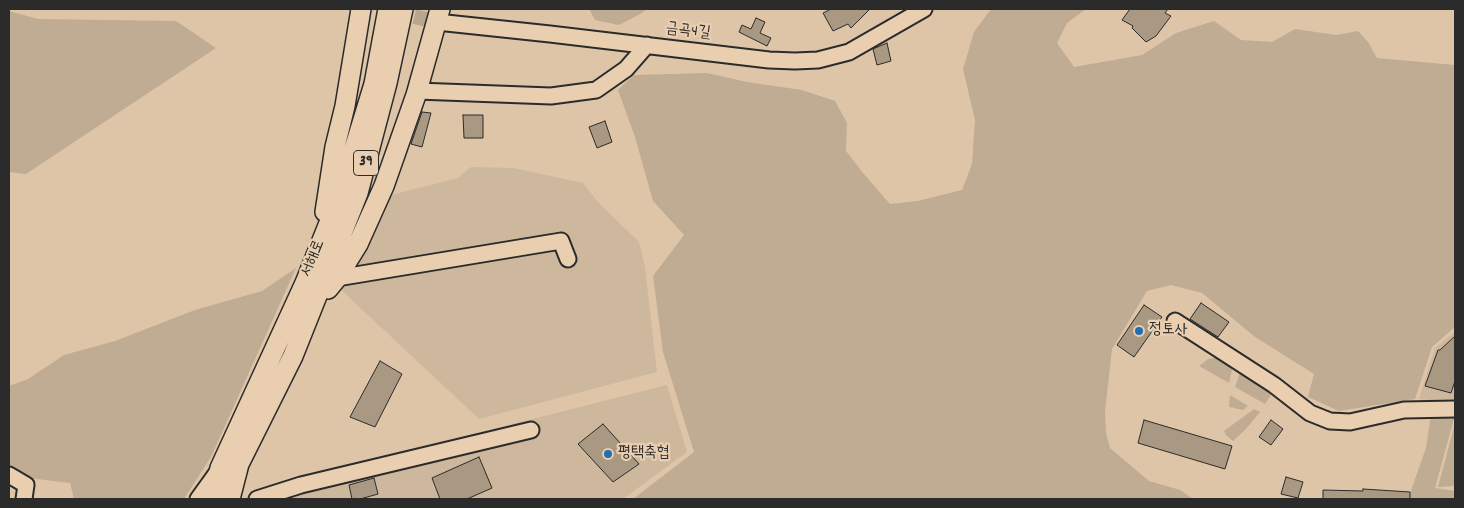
<!DOCTYPE html>
<html>
<head>
<meta charset="utf-8">
<style>
  body { margin:0 }
  #map { position:relative; width:1464px; height:508px; overflow:hidden; background:#dec5a8; font-family:Dekko,sans-serif }
  canvas { display:block }
  .frame { position:absolute; inset:0; border:10px solid #2b2b2b; pointer-events:none }
</style>
</head>
<body>
<div id="map">
<canvas width="1464" height="508"></canvas>
<div class="frame"></div>
</div>
<script>
const c = document.querySelector('canvas').getContext('2d');
c.lineJoin = 'round';
function paint(path, color) {
  c.fillStyle = color;
  c.fill(path, 'evenodd');
}
function toPath(rows) {
  const path = new Path2D();
  for (const r of rows) {
    path.moveTo(r[0], r[1]);
    for (let i = 2; i < r.length; i += 2) path.lineTo(r[i], r[i + 1]);
  }
  return path;
}
function strokePath(path, color, width, dash) {
  c.strokeStyle = color;
  c.lineWidth = width;
  c.lineCap = dash ? 'butt' : 'round';
  c.setLineDash(dash || []);
  c.stroke(path);
}
function label(font, color, halo, rows, align = 'center') {
  c.font = font + ' Dekko,"Poor Story",sans-serif';
  c.lineWidth = 4.5;
  c.setLineDash([]);
  c.textBaseline = 'middle';
  c.strokeStyle = halo;
  c.fillStyle = color;
  for (const [text, x, y, turn = 0] of rows) {
    c.save();
    c.translate(x, y);
    c.rotate((+turn || 0) * Math.PI / 180);
    c.textAlign = isNaN(turn) ? turn : align;
    if (halo) c.strokeText(text, 0, 0);
    c.fillText(text, 0, 0);
    c.restore();
  }
}
paint(toPath([
  [471,167,514,168,583,183,597,201,639,242,645,267,657,372,479,419,340,289,391,195,458,178],
  [1455,332,1455,402,1419,399,1435,348],
  [667,385,687,452,623,499,257,499,258,497,295,479]
]), '#ceb89d');
paint(toPath([
  [589,9,647,9,642,13,619,25,595,20],
  [991,9,1086,9,1067,23,1057,43,1074,67,1142,55,1176,33,1214,21,1241,40,1272,42,1295,29,1336,35,1358,31,1368,42,1377,58,1455,65,1455,327,1432,347,1415,399,1339,411,1308,397,1314,374,1255,337,1202,293,1171,285,1147,291,1112,349,1105,412,1106,433,1110,448,1149,481,1180,490,1193,499,633,499,694,452,663,352,653,276,684,235,653,201,635,137,618,90,634,75,707,73,747,82,802,90,835,101,847,123,846,151,863,173,890,204,918,201,962,190,972,164,975,120,963,69,974,32],
  [9,11,38,19,176,21,216,48,26,174,9,172],
  [296,268,211,457,184,499,74,499,70,483,29,478,9,467,9,386,28,379,64,355,115,341,195,310,262,291],
  [1219,357,1233,365,1229,383,1199,366,1208,359],
  [1241,369,1273,392,1265,404,1235,387],
  [1230,395,1248,406,1243,410,1229,407],
  [1254,409,1260,412,1246,429,1233,441,1226,435,1224,431],
  [1431,414,1455,415,1435,488,1455,491,1455,499,1408,499,1426,448],
  [1455,423,1455,486,1438,487]
]), '#c0ab93');
const building = toPath([
  [831,9,870,9,851,28,848,24,833,31,823,13,831,9],
  [1130,9,1168,9,1165,13,1171,16,1156,36,1146,42,1132,28,1133,26,1122,20,1130,9],
  [756,18,765,22,760,33,771,38,767,46,739,32,742,25,751,29,756,18],
  [887,43,891,61,877,65,873,49,887,43],
  [422,112,431,113,422,147,411,144,422,112],
  [463,115,483,115,483,138,464,138,463,115],
  [605,121,612,142,597,148,589,127,605,121],
  [1201,303,1229,322,1218,337,1190,319,1201,303],
  [1144,305,1162,317,1134,357,1117,345,1144,305],
  [1455,336,1455,381,1451,393,1425,386,1438,350,1440,350,1455,336],
  [380,361,402,374,375,427,350,417,380,361],
  [1144,420,1232,446,1225,469,1138,443,1144,420],
  [1271,420,1283,429,1271,445,1259,437,1271,420],
  [603,424,639,464,613,482,578,444,603,424],
  [479,457,492,488,467,499,440,499,432,478,479,457],
  [1286,477,1303,482,1298,498,1281,494,1286,477],
  [374,478,378,494,360,499,352,499,349,485,374,478],
  [1363,489,1410,492,1410,499,1323,499,1323,490,1363,491,1363,489]
]);
paint(building, '#a99882');
strokePath(building, '#2b2b2b', 1);
strokePath(toPath([
  [392,11,437,22]
]), '#baa68f', 15, [15, 8]);
const minor = toPath([
  [437,22,550,34,769,60,795,61,818,60,849,52,924,9],
  [417,91,551,96,596,90,626,69,647,45],
  [337,278,561,241,568,259],
  [1175,321,1274,385,1310,413,1330,421,1350,422,1404,410,1455,409],
  [9,475,26,485,24,499],
  [198,499,216,474],
  [257,499,301,485,531,430]
]);
const major = toPath([
  [325,212,335,147,345,106,361,9],
  [328,289,337,278,358,244,384,186,416,95,440,9],
  [212,499,220,468,305,283,339,198,374,84,388,9],
  [230,499,239,464,293,356,358,193,387,83,403,9]
]);
strokePath(minor, '#2b2b2b', 19);
strokePath(major, '#2b2b2b', 22);
strokePath(minor, '#e9cfb0', 15);
strokePath(major, '#e9cfb0', 19);
for (const [x, y, r, color] of [
  [1139,331,5,"#1f6fb2"],
  [608,454,5,"#1f6fb2"]
]) {
  const dot = new Path2D();
  dot.arc(x, y, r, 0, 2 * Math.PI);
  c.fillStyle = color;
  c.fill(dot);
  strokePath(dot, '#e9cfb0', 2);
}
for (const [x, y, w] of [
  [366,163,25]
]) {
  const box = new Path2D();
  box.roundRect(x - w / 2, y - 12.5, w, 25, 4);
  c.fillStyle = '#e9cfb0';
  c.fill(box);
  strokePath(box, '#2b2b2b', 1);
}
label('bold 15px', '#2b2b2b', null, [
  ["39",366,163]
]);
label('16px', '#2b2b2b', '#e9cfb0', [
  ["금곡4길",688,32,7],
  ["서해로",314,259,-68]
]);
label('16px', '#2b2b2b', '#e9cfb0', [
  ["정토사",1149,331],
  ["평택축협",618,454]
], 'left');
</script>
</body>
</html>
